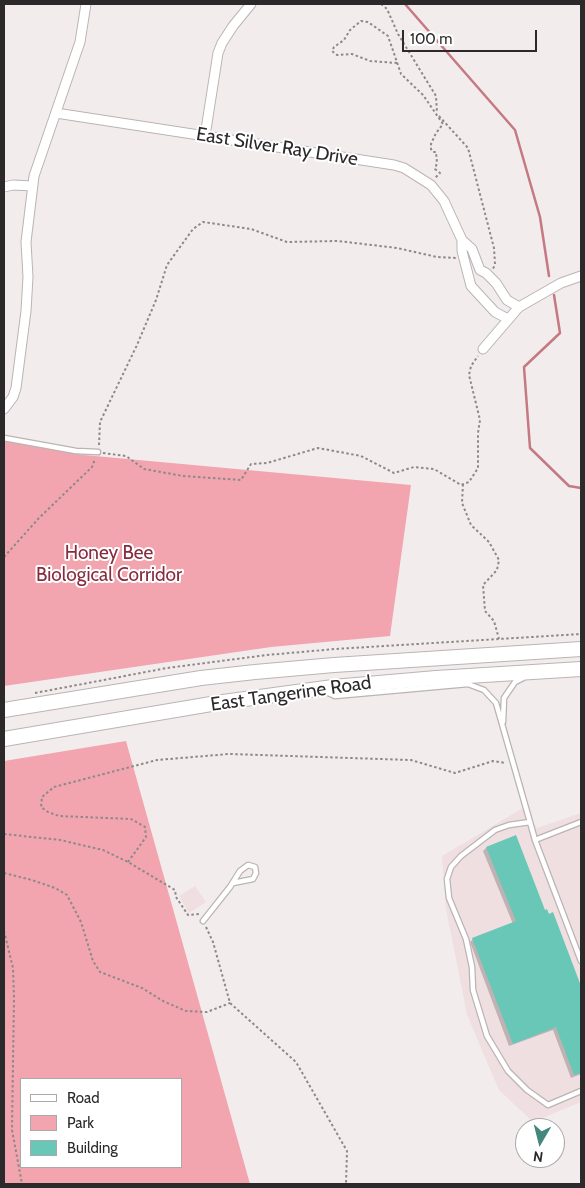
<!DOCTYPE html>
<html>
<head>
<meta charset="utf-8">
<style>
  body { margin:0 }
  #map { position:relative; width:585px; height:1188px; overflow:hidden; background:#f3eced; font-family:Cabin,sans-serif }
  canvas { display:block }
  .frame { position:absolute; inset:0; border:5px solid #2b2929; pointer-events:none }
  .legend { position:absolute; left:20px; top:1078px; width:162px; height:90px; box-sizing:border-box; background:#fff; border:1px solid #aaa9a9; margin:0; padding:6px 9px; list-style:none; font-size:15px; color:#2b2929 }
  .legend li { display:flex; align-items:center; gap:10px; height:25px }
  .legend b { width:25px; border:1px solid #aaa9a9 }
  .north { position:absolute; left:515px; top:1118px; width:50px; height:50px; box-sizing:border-box; background:#fff; border:1px solid #aaa9a9; border-radius:50%; rotate:188deg; font-size:14px; font-weight:700; line-height:20px; text-align:center; color:#2b2929 }
  .north::after { content:''; display:block; margin:auto; width:18px; height:22px; background:#44887d; clip-path:polygon(50% 0,100% 100%,50% 72%,0 100%) }
  .scale { position:absolute; left:402px; top:30px; width:135px; height:22px; box-sizing:border-box; border:2px solid #2b2929; border-top:0; padding-left:6px; font-size:15px; line-height:18px; white-space:nowrap; color:#2b2929; -webkit-text-stroke:4px #fff; paint-order:stroke }
</style>
</head>
<body>
<div id="map">
<canvas width="585" height="1188"></canvas>
<div class="frame"></div>
<ul class="legend">
<li><b style="height:6px;background:#fff"></b>Road</li>
<li><b style="height:14px;background:#f2a5ae"></b>Park</li>
<li><b style="height:14px;background:#68c7b7"></b>Building</li>
</ul>
<div class="north">N</div>
<div class="scale">100 m</div>
</div>
<script>
const c = document.querySelector('canvas').getContext('2d');
c.lineJoin = 'round';
function paint(path, color) {
  c.fillStyle = color;
  c.fill(path, 'evenodd');
}
function toPath(rows) {
  const path = new Path2D();
  for (const r of rows) {
    path.moveTo(r[0], r[1]);
    for (let i = 2; i < r.length; i += 2) path.lineTo(r[i], r[i + 1]);
  }
  return path;
}
function strokePath(path, color, width, dash) {
  c.strokeStyle = color;
  c.lineWidth = width;
  c.lineCap = dash ? 'butt' : 'round';
  c.setLineDash(dash || []);
  c.stroke(path);
}
function label(font, color, halo, rows, align = 'center') {
  c.font = font + ' Cabin,sans-serif';
  c.lineWidth = 4;
  c.setLineDash([]);
  c.textBaseline = 'middle';
  c.strokeStyle = halo;
  c.fillStyle = color;
  for (const [text, x, y, turn = 0] of rows) {
    c.save();
    c.translate(x, y);
    c.rotate((+turn || 0) * Math.PI / 180);
    c.textAlign = isNaN(turn) ? turn : align;
    if (halo) c.strokeText(text, 0, 0);
    c.fillText(text, 0, 0);
    c.restore();
  }
}
paint(toPath([
  [523,808,537,828,581,813,581,1102,533,1122,499,1090,467,1015,446,909,442,856],
  [195,886,206,902,189,913,179,896]
]), '#efdfe0');
paint(toPath([
  [4,440,84,455,411,485,390,636,271,647,4,686],
  [126,741,250,1184,4,1184,4,761],
  [21,1079,181,1079,181,1167,21,1167]
]), '#f2a5ae');
paint(toPath([
  [516,836,544,911,548,915,553,914,581,989,581,1074,571,1078,553,1030,509,1046,470,942,473,939,513,924,483,851,486,848]
]), '#0003');
strokePath(toPath([
  [405,4,515,130,540,217,549,276],
  [554,295,560,333,524,367,530,448,569,486,581,488]
]), '#c47983', 2.5);
paint(toPath([
  [516,835,545,910,547,909,549,914,553,912,581,986,581,1073,574,1075,556,1027,513,1044,472,938,516,921,486,847]
]), '#68c7b7');
const lane = toPath([
  [4,438,76,451,98,452],
  [326,692,335,696,468,684,484,690,496,703,530,822],
  [503,722,504,698,515,682,523,678],
  [581,822,535,840,530,822,509,825,495,830,461,856,451,867,447,879,449,898,466,939,472,967,473,990,487,1036,508,1071,527,1090,548,1105,581,1091],
  [535,840,581,961],
  [203,921,230,887,240,871,248,865,255,867,256,873,253,879,233,883]
]);
const street = toPath([
  [56,113,394,165,404,168,431,185,444,201,462,240,472,249,480,270,486,273,496,283,507,300,519,307],
  [205,136,218,53,222,43,233,26,251,4],
  [4,187,13,185,33,186],
  [462,240,462,251,471,286,495,312,508,319],
  [483,349,519,307,561,283,581,276],
  [4,409,13,397,16,388,26,311,28,277,26,242,34,176,80,42,86,4]
]);
const primary = toPath([
  [4,710,201,678,255,672,334,665,581,649],
  [4,739,223,702,333,687,436,678,581,669]
]);
strokePath(lane, '#bbb4b4', 7);
strokePath(street, '#bbb4b4', 11);
strokePath(primary, '#bbb4b4', 16);
strokePath(toPath([
  [381,4,387,9,398,34,436,96,437,113],
  [397,63,370,61,352,54,337,55,332,51,334,47,344,40,350,30,361,21,368,22,388,36,401,74,423,95,443,124,436,133,431,144,431,149,433,152,436,152,437,163,435,169,440,173,435,178],
  [439,116,468,148,494,248,495,264,493,269],
  [99,445,100,422,137,345,156,300,167,265,193,229,203,222,251,229,287,242,338,241,397,248,437,257,456,258],
  [103,453,126,456,144,469,183,476,241,480,251,464,267,463,318,448,361,456,394,473,414,467,434,469,461,485,469,482,478,468,478,433,480,420,469,375,471,366,478,356],
  [463,484,462,503,471,525,489,542,499,560,497,570,483,585,485,611,494,621,499,639],
  [4,557,39,518,92,467,95,459],
  [35,693,167,668,267,655,335,649,581,634],
  [4,834,60,840,103,850,128,862,175,890,176,897,188,915,199,914],
  [128,862,146,837,145,827,131,819,59,816,48,812,41,807,42,797,54,787,157,760,229,754,411,760,455,773,493,761,506,763],
  [4,873,32,880,55,888,67,895,81,922,93,961,100,972,142,988,163,1001,186,1011,207,1012,230,1003],
  [206,927,213,942,230,1003,296,1062,347,1151,346,1184],
  [4,931,13,968,14,998,12,1130,22,1184]
]), '#8d8989', 2, [2.5, 2.5]);
strokePath(lane, '#fff', 4.5);
strokePath(street, '#fff', 9);
strokePath(primary, '#fff', 14);
label('19px', '#2b2929', '#fff', [
  ["East Silver Ray Drive",277,147,9],
  ["East Tangerine Road",291,694,-8]
]);
label('19px', '#862c3f', '#fff', [
  ["Honey Bee",109,553],
  ["Biological Corridor",109,575]
]);
</script>
</body>
</html>
